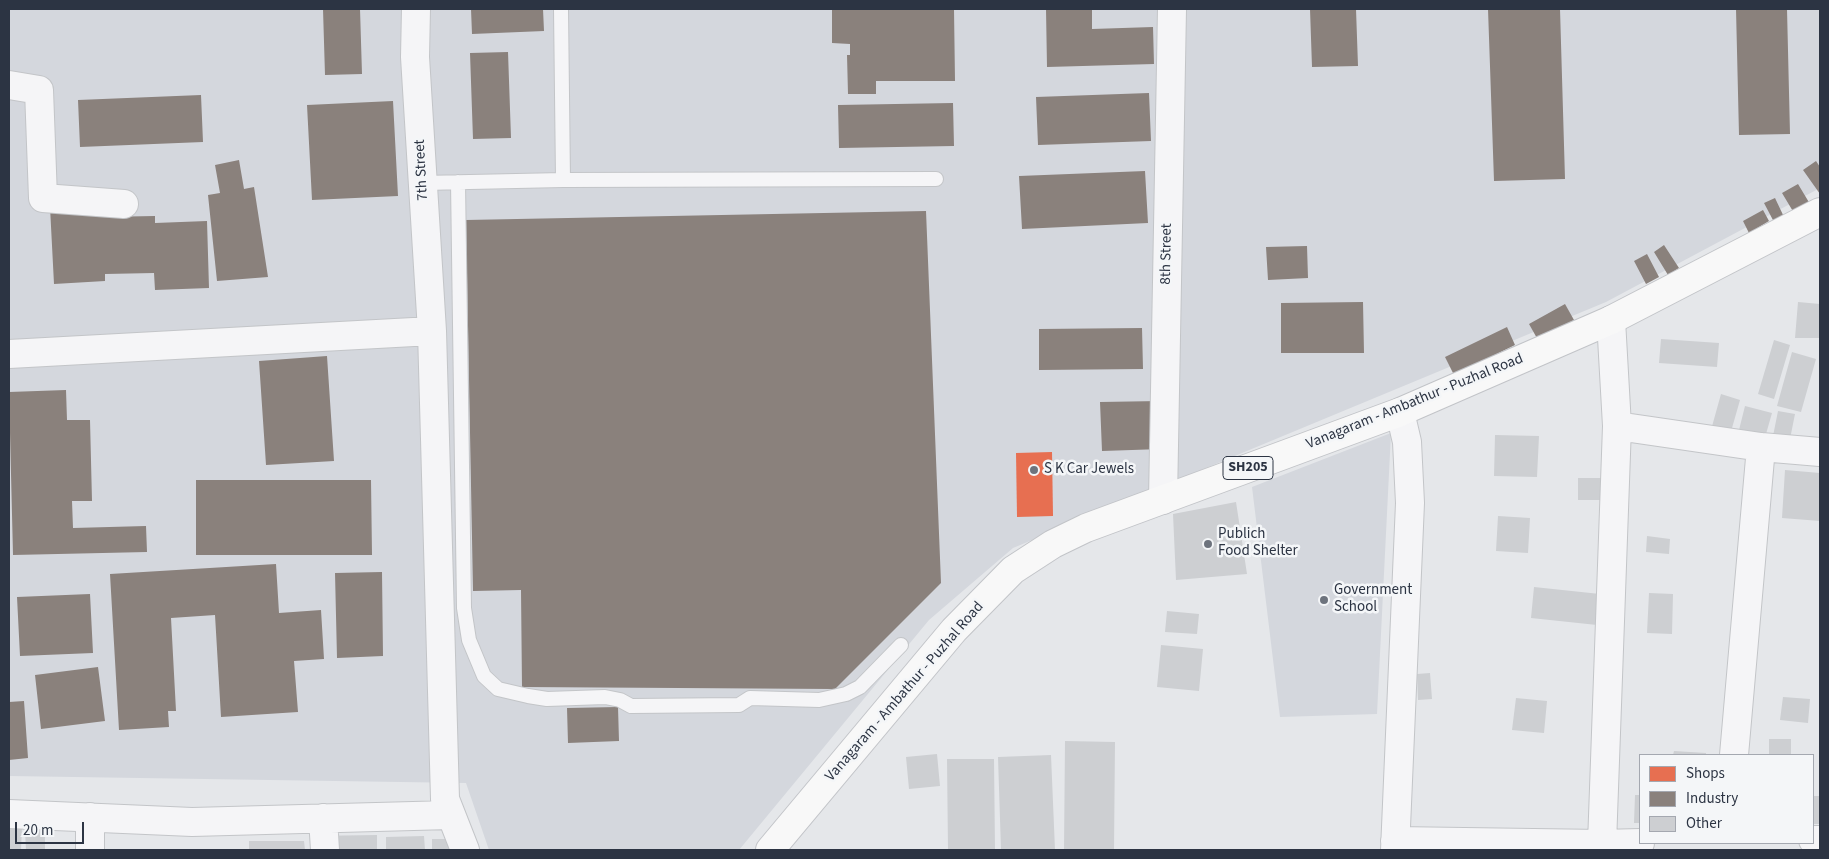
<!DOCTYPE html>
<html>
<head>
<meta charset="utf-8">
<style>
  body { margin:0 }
  #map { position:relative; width:1829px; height:859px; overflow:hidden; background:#e5e7ea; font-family:"Source Sans 3",sans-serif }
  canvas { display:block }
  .frame { position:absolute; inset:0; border:10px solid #2c3443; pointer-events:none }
  .legend { position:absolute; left:1639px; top:754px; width:175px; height:90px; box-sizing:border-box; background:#f4f6f8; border:1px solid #a4a8b0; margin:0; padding:6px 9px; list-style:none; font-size:15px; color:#2c3443 }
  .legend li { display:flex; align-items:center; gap:10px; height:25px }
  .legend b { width:25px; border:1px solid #a4a8b0 }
  .scale { position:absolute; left:15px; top:822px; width:69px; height:22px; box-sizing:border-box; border:2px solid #2c3443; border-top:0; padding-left:6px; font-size:15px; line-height:18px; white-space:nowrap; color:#2c3443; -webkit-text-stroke:4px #f4f6f8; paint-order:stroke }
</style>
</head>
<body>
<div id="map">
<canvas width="1829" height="859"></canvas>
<div class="frame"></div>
<ul class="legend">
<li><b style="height:14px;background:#e76f51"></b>Shops</li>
<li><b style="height:14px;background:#8a817c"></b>Industry</li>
<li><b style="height:14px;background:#cdcfd2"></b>Other</li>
</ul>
<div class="scale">20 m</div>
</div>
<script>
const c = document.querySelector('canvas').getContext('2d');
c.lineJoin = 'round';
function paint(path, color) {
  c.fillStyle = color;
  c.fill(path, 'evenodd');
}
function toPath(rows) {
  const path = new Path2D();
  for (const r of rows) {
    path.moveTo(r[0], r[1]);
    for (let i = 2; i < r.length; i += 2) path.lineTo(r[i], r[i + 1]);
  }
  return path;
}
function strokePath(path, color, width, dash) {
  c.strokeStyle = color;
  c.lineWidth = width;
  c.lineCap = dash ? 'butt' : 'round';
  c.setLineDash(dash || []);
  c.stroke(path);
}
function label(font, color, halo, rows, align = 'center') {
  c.font = font + ' "Source Sans 3",sans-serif';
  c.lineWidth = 5;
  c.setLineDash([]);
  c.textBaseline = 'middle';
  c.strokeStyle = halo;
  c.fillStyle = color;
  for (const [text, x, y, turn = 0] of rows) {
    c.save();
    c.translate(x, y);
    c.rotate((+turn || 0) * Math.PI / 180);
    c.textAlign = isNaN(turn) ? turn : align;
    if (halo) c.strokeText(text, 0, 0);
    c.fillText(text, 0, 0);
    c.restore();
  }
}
paint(toPath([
  [9,9,1820,9,1820,188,1606,302,1013,548,929,620,739,850,489,850,466,783,9,776],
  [1391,433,1377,714,1280,717,1252,487]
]), '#d4d7dd');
paint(toPath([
  [1052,452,1053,516,1017,517,1016,453]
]), '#e76f51');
paint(toPath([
  [323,9,360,9,362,74,325,75],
  [471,9,543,9,544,31,472,34],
  [832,9,954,9,955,81,876,81,876,94,848,94,847,55,850,55,850,44,832,43],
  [1046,9,1092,9,1092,29,1153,27,1154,64,1047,67],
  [1310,9,1356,9,1358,66,1312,67],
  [1488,9,1560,9,1565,179,1494,181],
  [1736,9,1787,9,1790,134,1739,135],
  [508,52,511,138,473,139,470,53],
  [1149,93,1151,141,1038,145,1036,97],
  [201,95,203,142,80,147,78,100],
  [393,101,398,196,312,200,307,105],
  [953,103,954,146,839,148,838,105],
  [239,160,244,189,254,187,268,277,217,281,208,195,220,193,215,165],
  [1816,161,1820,167,1820,194,1803,170],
  [1145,171,1148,223,1022,229,1019,176],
  [1798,184,1810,204,1794,213,1782,193],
  [1775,198,1784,217,1774,222,1764,203],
  [101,204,102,217,155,216,155,223,207,221,209,288,155,290,154,273,105,274,105,281,54,284,50,207],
  [1763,210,1769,221,1749,233,1743,221],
  [926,211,941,583,835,689,522,687,521,590,473,591,466,220],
  [1664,245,1679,268,1668,275,1654,252],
  [1307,246,1308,278,1268,280,1266,247],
  [1647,254,1659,277,1646,284,1634,261],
  [1363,302,1364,353,1281,353,1281,303],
  [1565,304,1574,320,1538,340,1529,324],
  [1507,327,1515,345,1454,375,1445,357],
  [1142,328,1143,369,1039,370,1039,329],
  [327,356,334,461,266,465,259,361],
  [66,390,67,420,90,420,92,501,72,501,73,528,146,526,147,552,13,555,9,392],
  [1160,401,1162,449,1102,451,1100,402],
  [196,480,371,480,372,555,196,555],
  [276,564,279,613,321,610,324,659,294,661,298,712,221,717,215,615,171,618,176,711,168,711,169,727,119,730,110,574],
  [382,572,383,656,337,658,335,573],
  [90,594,93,653,20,656,17,597],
  [98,667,105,721,41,729,35,675],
  [24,701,28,758,9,760,9,702],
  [618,707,619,741,568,743,567,708]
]), '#8a817c');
paint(toPath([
  [1798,302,1820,304,1820,338,1795,338],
  [1661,339,1719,343,1717,367,1659,363],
  [1774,340,1790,345,1774,399,1758,394],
  [1792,352,1816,359,1801,412,1777,406],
  [1721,394,1740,400,1730,435,1711,430],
  [1745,406,1772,413,1764,441,1738,434],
  [1778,411,1795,414,1790,439,1773,436],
  [1495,435,1539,436,1537,477,1494,476],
  [1785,470,1820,473,1820,521,1782,518],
  [1578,478,1613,478,1613,500,1578,500],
  [1236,502,1247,574,1176,580,1173,514],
  [1498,516,1530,518,1528,553,1496,551],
  [1647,536,1670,539,1669,554,1646,552],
  [1534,587,1600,594,1597,625,1531,618],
  [1649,593,1673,594,1672,634,1647,633],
  [1167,611,1199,614,1197,634,1165,632],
  [1161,645,1203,649,1199,691,1157,687],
  [1430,673,1432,699,1418,700,1417,674],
  [1783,697,1810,699,1808,723,1780,720],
  [1516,698,1547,701,1544,733,1512,730],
  [1769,739,1791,739,1791,755,1769,755],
  [1065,741,1115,742,1114,850,1064,850],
  [1674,751,1706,753,1706,755,1673,755],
  [937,754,940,786,909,789,906,757],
  [1051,755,1055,850,1001,850,998,757],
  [947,759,994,759,995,850,948,850],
  [1635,795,1640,795,1640,823,1634,823],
  [1813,796,1820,796,1820,824,1813,824],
  [9,827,22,827,21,850,9,850],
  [45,830,45,850,26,850,25,831],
  [377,835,377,850,311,850,311,836],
  [424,836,425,850,386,850,386,837],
  [432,839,452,839,452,850,432,850],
  [249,841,304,841,305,850,249,850]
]), '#cdcfd2');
const lane = toPath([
  [563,180,936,179],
  [458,182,464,608,469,640,484,676,498,689,528,696,547,699,605,697,620,700,631,706,739,705,750,698,819,700,846,694,860,687,901,645],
  [423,183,563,180,561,9]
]);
const street = toPath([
  [416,9,415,57,432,331,445,799,465,850],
  [9,85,39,90,43,198,124,204],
  [9,354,432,331],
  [1617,426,1761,447,1820,452],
  [1163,500,1172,9],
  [1734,755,1761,447],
  [9,814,192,822,450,815],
  [323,818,325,850],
  [1813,840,1820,840],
  [1395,841,1602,844,1640,843],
  [1602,844,1617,426,1611,320],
  [90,850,90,817],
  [1395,850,1410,503,1407,442,1400,412]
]);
const primary = toPath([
  [770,850,954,630,1013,570,1053,544,1086,528,1400,412,1611,320,1820,212]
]);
strokePath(lane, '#c3c5c8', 16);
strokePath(street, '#c3c5c8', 30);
strokePath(primary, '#c2c4c8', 30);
strokePath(lane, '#f5f5f7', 14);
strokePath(street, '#f5f5f7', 28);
strokePath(primary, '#f8f8f8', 28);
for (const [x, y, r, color] of [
  [1034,470,5,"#6d737d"],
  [1208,544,5,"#6d737d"],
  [1324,600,5,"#6d737d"]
]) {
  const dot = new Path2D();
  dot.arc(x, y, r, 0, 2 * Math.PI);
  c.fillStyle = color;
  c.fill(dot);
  strokePath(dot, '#f4f6f8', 2);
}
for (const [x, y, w] of [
  [1248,468,50]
]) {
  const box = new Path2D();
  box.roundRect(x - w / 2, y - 11.5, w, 23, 4);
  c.fillStyle = '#f4f6f8';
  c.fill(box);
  strokePath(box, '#2c3443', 1);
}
label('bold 14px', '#2c3443', null, [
  ["SH205",1248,468]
]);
label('15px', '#2c3443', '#f4f6f8', [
  ["7th Street",422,170,-93],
  ["8th Street",1167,254,-89],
  ["Vanagaram - Ambathur - Puzhal Road",1415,402,-22],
  ["Vanagaram - Ambathur - Puzhal Road",905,692,-49]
]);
label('15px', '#2c3443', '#f4f6f8', [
  ["S K Car Jewels",1044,470],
  ["Publich",1218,535],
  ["Food Shelter",1218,552],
  ["Government",1334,591],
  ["School",1334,608]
], 'left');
</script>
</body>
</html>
